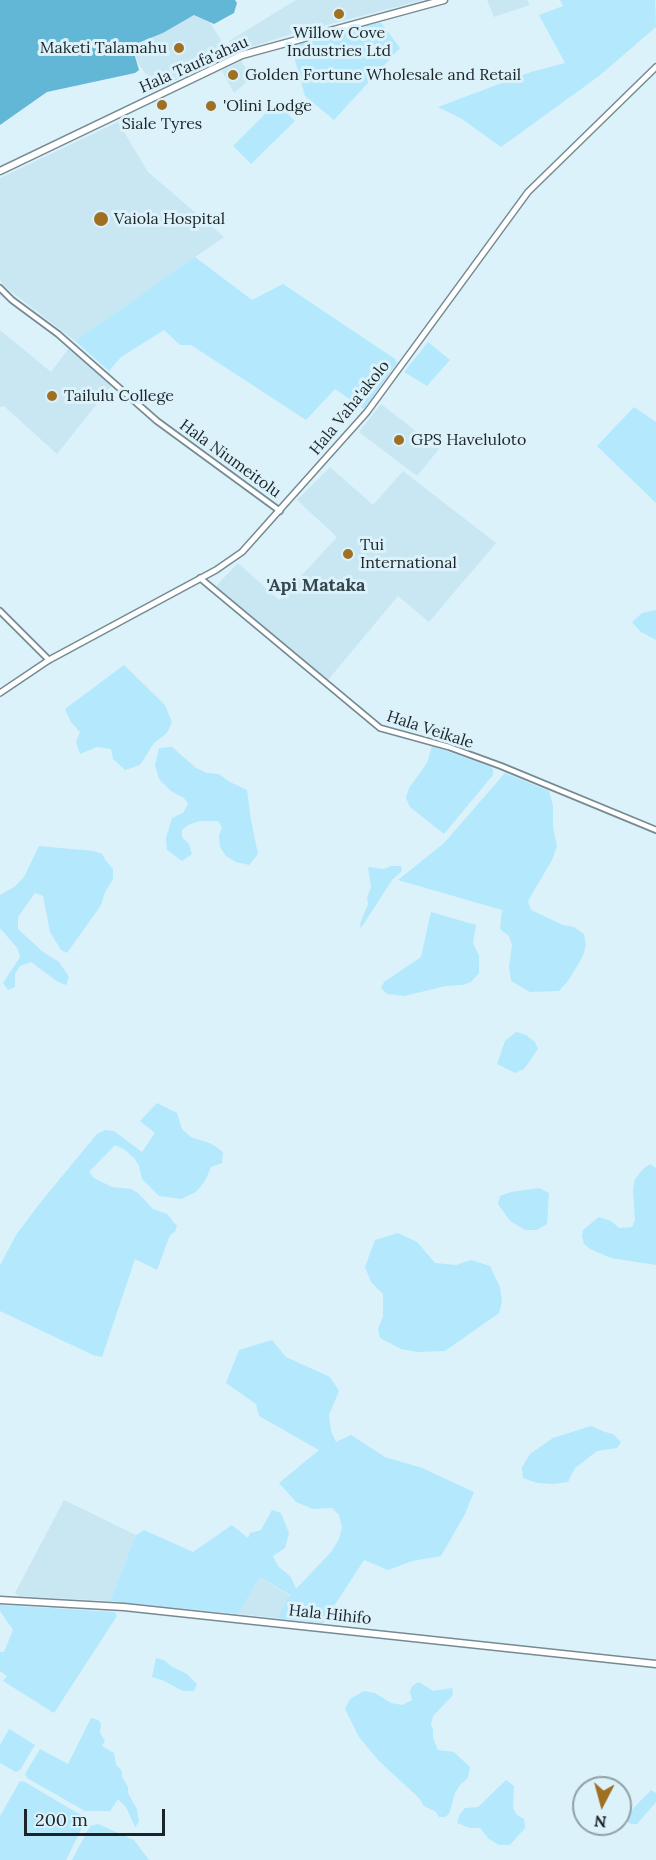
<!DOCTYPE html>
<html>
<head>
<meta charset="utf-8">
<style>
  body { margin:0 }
  #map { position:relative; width:656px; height:1860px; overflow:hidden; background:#dcf2fa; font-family:Lora,serif }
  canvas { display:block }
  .north { position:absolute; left:572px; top:1776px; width:60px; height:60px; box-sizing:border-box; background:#dcf2fa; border:2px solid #90a0a6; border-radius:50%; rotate:186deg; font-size:16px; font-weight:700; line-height:24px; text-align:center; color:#1d2428 }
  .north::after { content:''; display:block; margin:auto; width:21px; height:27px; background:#9f6f22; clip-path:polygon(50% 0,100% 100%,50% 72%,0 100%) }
  .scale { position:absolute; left:24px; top:1809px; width:141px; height:27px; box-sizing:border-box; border:3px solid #1d2428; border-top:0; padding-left:8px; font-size:18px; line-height:21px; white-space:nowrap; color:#1d2428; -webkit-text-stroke:4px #dcf2fa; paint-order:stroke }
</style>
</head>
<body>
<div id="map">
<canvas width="656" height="1860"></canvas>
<div class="north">N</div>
<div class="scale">200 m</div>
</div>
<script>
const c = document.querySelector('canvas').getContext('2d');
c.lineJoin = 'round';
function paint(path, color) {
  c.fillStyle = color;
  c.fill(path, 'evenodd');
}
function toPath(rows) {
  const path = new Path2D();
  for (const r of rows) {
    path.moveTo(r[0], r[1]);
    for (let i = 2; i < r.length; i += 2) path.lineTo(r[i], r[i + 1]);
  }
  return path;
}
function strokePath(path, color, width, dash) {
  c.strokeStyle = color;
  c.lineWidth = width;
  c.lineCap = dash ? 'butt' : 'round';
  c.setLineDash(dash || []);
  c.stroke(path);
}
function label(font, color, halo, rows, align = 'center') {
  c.font = font + ' Lora,serif';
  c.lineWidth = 6;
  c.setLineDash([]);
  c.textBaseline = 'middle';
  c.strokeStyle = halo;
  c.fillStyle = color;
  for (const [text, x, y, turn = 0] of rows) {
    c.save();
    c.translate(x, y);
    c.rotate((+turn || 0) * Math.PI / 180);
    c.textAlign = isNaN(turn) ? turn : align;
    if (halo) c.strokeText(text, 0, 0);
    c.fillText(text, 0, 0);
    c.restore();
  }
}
paint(toPath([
  [296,0,423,0,288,35,236,52,229,41],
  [487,0,527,0,530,5,494,17],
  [194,15,203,18,211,24,228,52,227,55,168,84,163,75,151,81,138,63,132,46,163,33],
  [241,61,252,77,234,93,222,71],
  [118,122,148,172,224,237,75,341,4,286,0,280,0,178],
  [0,330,51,372,69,348,111,386,57,454,4,406,0,407],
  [381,404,439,449,417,476,359,432],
  [330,467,373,505,403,471,496,543,429,622,398,596,328,680,217,589,217,585,238,563,279,600,337,537,297,500],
  [64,1500,136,1535,110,1601,19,1596,15,1593],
  [260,1577,290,1596,277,1618,238,1614]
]), '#c9e6f3');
paint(toPath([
  [560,0,655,0,656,27,599,76,501,147,462,119,438,107,531,72,565,63,539,15,563,6],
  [379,22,382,24,400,48,334,120,305,96,291,46],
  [278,104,295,121,251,164,233,146,274,105],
  [195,257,252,300,283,284,395,359,397,363,364,409,335,389,306,420,191,345,180,345,164,330,121,357,109,371,75,341],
  [428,342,450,360,427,386,404,372],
  [634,407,656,422,656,503,597,446],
  [656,610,656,640,641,632,632,622,642,613],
  [124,665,165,705,172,722,167,733,154,743,140,765,125,770,113,759,111,749,97,747,80,754,76,742,80,732,71,722,65,709],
  [432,746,489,766,493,769,493,775,444,834,410,807,406,798,409,788,427,763],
  [172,747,196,768,207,773,219,774,230,782,247,790,251,820,258,854,249,865,236,862,226,856,220,847,219,836,222,827,218,821,200,821,188,825,182,830,182,837,189,844,192,854,182,861,167,850,166,838,172,818,183,813,188,804,184,798,171,791,159,779,155,765,159,748],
  [505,773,549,791,553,806,553,828,557,846,552,860,528,901,531,910,563,925,574,927,584,934,586,945,583,956,568,981,559,991,530,992,511,981,509,967,512,945,509,936,500,929,502,910,398,880,444,843],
  [39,846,94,851,102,854,106,861,113,869,113,879,105,892,101,905,67,953,61,950,50,932,43,896,35,893,18,917,18,929,43,952,59,962,69,977,66,985,58,982,31,962,20,966,15,974,15,987,8,990,3,983,20,957,18,949,0,928,0,895,14,887,24,877],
  [391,866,401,866,402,871,392,880,361,928,360,924,368,904,367,898,371,887,368,867,384,869],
  [431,912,476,925,473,943,479,956,479,973,471,982,463,985,446,986,404,996,387,994,381,988,384,982,421,957],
  [516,1032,526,1035,535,1042,538,1049,524,1069,515,1073,497,1064,505,1041],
  [157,1103,177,1113,182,1129,191,1137,212,1144,223,1152,222,1163,211,1167,205,1181,196,1192,181,1199,159,1196,142,1179,139,1166,134,1158,125,1150,115,1145,89,1172,94,1178,112,1187,131,1189,138,1193,153,1209,167,1214,177,1226,175,1232,170,1235,157,1270,135,1259,102,1357,93,1355,0,1311,0,1265,16,1235,40,1203,97,1134,105,1130,114,1131,142,1152,155,1133,140,1121],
  [650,1164,656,1168,656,1265,611,1258,590,1249,584,1244,582,1236,583,1230,599,1217,611,1221,619,1228,632,1227,635,1220,633,1189,635,1179,643,1169],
  [539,1188,549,1193,547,1224,537,1230,525,1230,510,1221,498,1204,500,1196,511,1192],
  [398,1233,417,1242,435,1263,456,1265,471,1260,490,1266,500,1287,502,1302,499,1313,445,1351,417,1352,401,1349,380,1338,378,1329,383,1316,383,1294,371,1282,365,1267,375,1240],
  [272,1340,286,1357,330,1377,339,1391,329,1415,331,1431,336,1442,351,1435,385,1457,422,1468,474,1492,465,1514,441,1556,412,1561,388,1570,364,1560,323,1623,277,1618,290,1595,260,1577,238,1614,110,1601,136,1535,144,1530,193,1552,232,1525,248,1538,250,1533,261,1530,272,1510,281,1513,289,1533,285,1548,273,1556,278,1566,291,1577,296,1589,331,1552,339,1539,342,1527,339,1515,332,1508,313,1509,296,1502,279,1483,319,1450,259,1416,256,1404,226,1383,239,1350],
  [591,1426,605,1432,613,1434,621,1442,617,1448,597,1451,575,1468,568,1482,553,1484,537,1483,523,1478,522,1467,530,1454,553,1438],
  [0,1605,115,1612,117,1616,54,1713,3,1681,7,1676,0,1671,0,1652,4,1652,13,1630,0,1611],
  [156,1658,164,1660,171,1666,187,1674,197,1684,194,1691,183,1691,162,1680,152,1677],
  [419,1682,433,1691,452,1688,453,1695,433,1716,431,1724,433,1729,433,1738,438,1750,454,1752,470,1767,468,1778,460,1785,455,1793,449,1814,445,1817,439,1817,436,1812,424,1806,419,1798,378,1760,359,1737,345,1709,350,1699,364,1691,375,1693,391,1703,402,1705,412,1700,410,1692,412,1686],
  [91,1718,98,1720,101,1723,100,1733,105,1741,102,1746,114,1753,116,1765,122,1771,122,1777,128,1787,128,1793,137,1809,139,1822,135,1827,126,1807,118,1799,110,1811,85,1811,27,1778,25,1774,40,1749,68,1764],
  [9,1729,35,1745,20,1770,16,1772,0,1763,0,1745],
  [506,1780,514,1786,513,1808,517,1815,524,1819,525,1828,510,1845,499,1845,489,1839,480,1828,470,1828,457,1823,460,1814,465,1808,478,1807],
  [20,1781,25,1782,84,1817,85,1822,66,1860,0,1860,0,1816],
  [651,1790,656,1793,656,1802,637,1824,631,1824,623,1819],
  [98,1824,134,1840,149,1860,72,1860,90,1826]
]), '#b3e8fd');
paint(toPath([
  [0,0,235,0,237,3,234,13,214,24,194,15,163,33,138,43,132,46,139,70,135,73,47,92,0,125]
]), '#63b7d6');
const tertiary = toPath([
  [0,288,12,300,58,334,157,421,280,511],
  [200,578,380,728,449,747,501,766,656,830],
  [0,611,49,660]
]);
const secondary = toPath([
  [0,693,49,660,216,570,242,552,367,412,528,192,656,67]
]);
const primary = toPath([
  [0,171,242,55,444,0],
  [0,1600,124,1607,656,1664]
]);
strokePath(tertiary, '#768a92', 8);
strokePath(secondary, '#768a92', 8);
strokePath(primary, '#768a92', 9);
strokePath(tertiary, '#fff', 4.5);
strokePath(secondary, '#fff', 5);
strokePath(primary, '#fff', 6);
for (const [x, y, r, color] of [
  [339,14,6,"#9f6f22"],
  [179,48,6,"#9f6f22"],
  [233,75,6,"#9f6f22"],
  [162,105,6,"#9f6f22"],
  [211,106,6,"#9f6f22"],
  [101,219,8,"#9f6f22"],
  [52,396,6,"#9f6f22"],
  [399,440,6,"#9f6f22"],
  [348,554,6,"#9f6f22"]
]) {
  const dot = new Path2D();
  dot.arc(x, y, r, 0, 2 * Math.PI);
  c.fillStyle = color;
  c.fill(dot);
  strokePath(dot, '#dcf2fa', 2);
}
label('16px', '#1d2428', '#dcf2fa', [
  ["Willow Cove",339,33,"center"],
  ["Industries Ltd",339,51,"center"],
  ["Maketi Talamahu",167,48,"right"],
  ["Golden Fortune Wholesale and Retail",245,75],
  ["'Olini Lodge",223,106],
  ["Siale Tyres",162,124,"center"],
  ["Vaiola Hospital",114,219],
  ["Tailulu College",64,396],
  ["GPS Haveluloto",411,440],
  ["Tui",360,545],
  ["International",360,563]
], 'left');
label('16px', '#1d2428', '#dcf2fa', [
  ["Hala Taufa'ahau",194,65,-24],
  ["Hala Vaha'akolo",350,408,-51],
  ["Hala Niumeitolu",230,459,36],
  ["Hala Veikale",430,730,18],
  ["Hala Hihifo",330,1615,6]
]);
label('bold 18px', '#35474e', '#dcf2fa', [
  ["'Api Mataka",316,586]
]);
</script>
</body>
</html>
